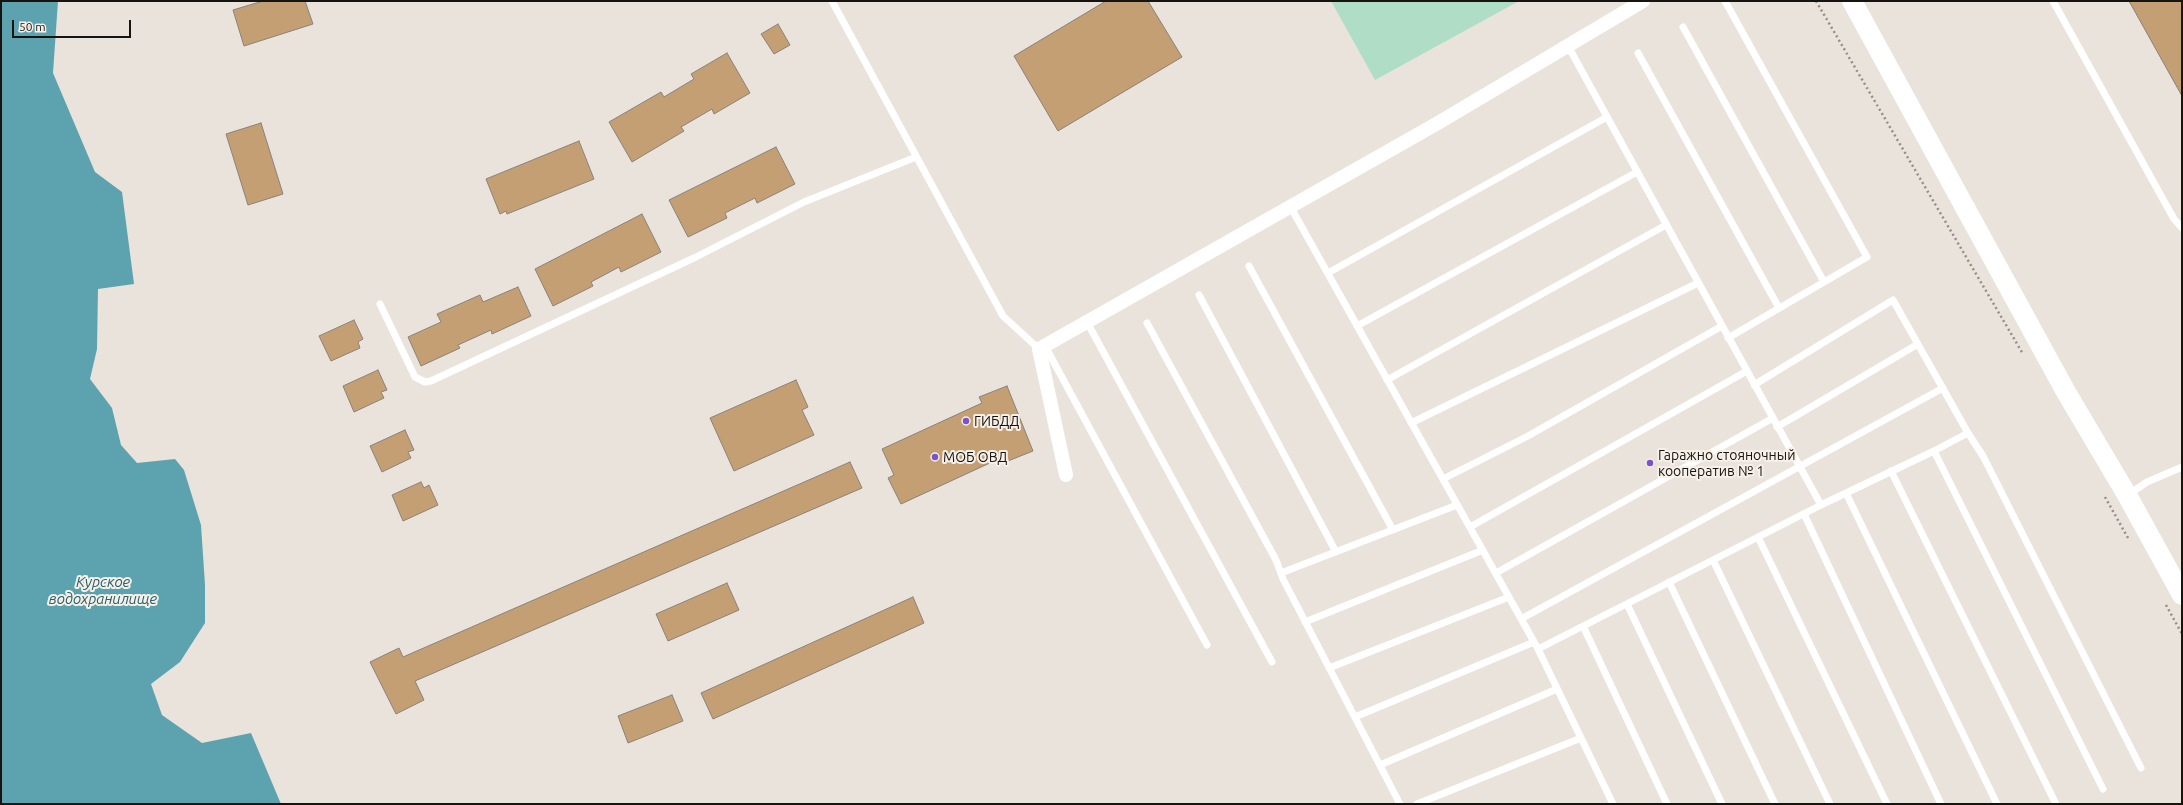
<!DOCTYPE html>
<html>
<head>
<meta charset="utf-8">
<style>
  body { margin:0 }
  #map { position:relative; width:2183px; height:805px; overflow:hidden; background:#eae3db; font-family:Ubuntu,sans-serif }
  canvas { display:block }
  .frame { position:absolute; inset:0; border:2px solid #161411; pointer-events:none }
  .scale { position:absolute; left:12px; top:20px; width:119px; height:18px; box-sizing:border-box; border:2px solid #161411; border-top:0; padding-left:5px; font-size:12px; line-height:14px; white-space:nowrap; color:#161411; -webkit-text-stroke:3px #f7f0e8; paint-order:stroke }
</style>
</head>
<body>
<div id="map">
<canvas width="2183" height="805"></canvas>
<div class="frame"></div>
<div class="scale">50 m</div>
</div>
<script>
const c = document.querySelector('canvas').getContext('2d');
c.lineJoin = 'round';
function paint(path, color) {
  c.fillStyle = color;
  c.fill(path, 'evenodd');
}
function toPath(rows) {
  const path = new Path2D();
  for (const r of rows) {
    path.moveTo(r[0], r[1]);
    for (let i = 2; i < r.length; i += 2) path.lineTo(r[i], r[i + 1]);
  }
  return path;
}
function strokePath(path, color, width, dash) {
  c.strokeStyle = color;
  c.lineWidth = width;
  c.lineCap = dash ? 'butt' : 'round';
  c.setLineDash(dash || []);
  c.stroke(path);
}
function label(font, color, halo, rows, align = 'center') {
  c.font = font + ' Ubuntu,sans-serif';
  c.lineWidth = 4;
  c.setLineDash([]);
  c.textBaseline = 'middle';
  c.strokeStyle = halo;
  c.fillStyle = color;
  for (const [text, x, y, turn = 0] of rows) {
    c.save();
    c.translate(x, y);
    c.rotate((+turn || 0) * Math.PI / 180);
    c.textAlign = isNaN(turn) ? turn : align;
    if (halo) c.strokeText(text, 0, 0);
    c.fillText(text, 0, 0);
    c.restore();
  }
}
paint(toPath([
  [1331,1,1519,1,1375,80]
]), '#afddc6');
paint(toPath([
  [1,1,58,1,53,73,95,172,122,192,134,284,98,289,97,349,90,379,112,408,121,445,137,463,175,459,184,470,201,525,205,585,205,623,180,662,151,684,162,715,202,743,251,733,281,804,1,804]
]), '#5da3af');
const building = toPath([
  [263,1,305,1,313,24,244,46,233,10,263,1],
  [1106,1,1148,1,1182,57,1058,131,1014,56,1106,1],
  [2129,1,2182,1,2182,96,2129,1],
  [778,24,790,45,774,54,761,34,778,24],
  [727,53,750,93,714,114,712,109,681,127,684,131,632,162,609,122,661,92,664,97,694,79,691,74,727,53],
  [261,123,283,194,248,205,226,134,261,123],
  [579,141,594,179,507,214,506,211,500,214,486,179,579,141],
  [776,147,795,184,757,203,755,198,725,213,727,218,688,237,669,200,776,147],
  [642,214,661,252,621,272,619,267,591,282,593,286,553,306,535,269,642,214],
  [518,287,531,316,492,334,491,330,458,345,460,348,421,366,408,337,441,322,437,314,480,295,483,302,518,287],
  [354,320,363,339,358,342,360,348,331,361,319,336,354,320],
  [378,370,387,390,381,392,384,398,354,412,343,386,378,370],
  [796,380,808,407,802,410,814,435,734,471,710,418,796,380],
  [1007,386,1033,451,1008,461,1005,456,901,504,888,478,894,475,882,449,982,403,979,397,1007,386],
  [405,430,414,450,408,452,411,458,382,472,370,446,405,430],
  [850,462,862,488,415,681,424,700,396,714,370,662,399,648,403,657,850,462],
  [421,482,424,488,429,485,438,505,403,521,392,495,421,482],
  [727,583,739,610,668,641,656,614,727,583],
  [913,597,924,623,713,719,701,693,913,597],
  [672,695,683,721,628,743,618,716,672,695]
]);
paint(building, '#c49f74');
strokePath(building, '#88827b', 1);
strokePath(toPath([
  [1816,1,2023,354],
  [2105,497,2128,538],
  [2166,605,2182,634]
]), '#938e88', 2.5, [2, 3]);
strokePath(toPath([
  [832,1,1003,316,1039,349],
  [1725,1,1867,257,1728,338],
  [2053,1,2174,219,2182,228],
  [1683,27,1824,282],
  [1638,53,1779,308],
  [1290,206,1538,649,1821,505,1568,46],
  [1249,266,1393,530],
  [1328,273,1607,117],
  [1199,295,1336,552],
  [380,304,415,377,425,382,431,381,696,257,804,202,916,157],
  [1087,322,1272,662],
  [1147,323,1276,560,1283,579,1400,804],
  [1357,326,1637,172],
  [1045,346,1207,645],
  [1387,380,1666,225],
  [1754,385,1893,300,1968,433],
  [1411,423,1698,283],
  [1777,427,1918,344],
  [1934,451,1968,433,1983,456,2141,768],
  [1891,471,2056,804],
  [1443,479,1528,436,1722,326],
  [1846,493,1997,804],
  [2128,495,2147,482,2182,467],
  [1821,505,1934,451,2103,789],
  [1804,514,1941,804],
  [1470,527,1747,371],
  [1758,537,1887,804],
  [1713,560,1830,804],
  [1281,573,1457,505],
  [1496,573,1773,418],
  [1669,582,1775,804],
  [1627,604,1722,804],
  [1521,619,1943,388],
  [1305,622,1483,550],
  [1583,626,1667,804],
  [1538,649,1613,804],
  [1329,668,1509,597],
  [1355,717,1534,642],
  [1380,765,1557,689],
  [1417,804,1581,738]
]), '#fff', 7);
strokePath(toPath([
  [1066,475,1039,349,1438,123,1643,1]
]), '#fff', 14);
strokePath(toPath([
  [1852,1,2066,392,2127,495,2182,595]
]), '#fff', 20);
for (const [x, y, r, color] of [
  [966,421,4,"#7b54cd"],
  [935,457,4,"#7b54cd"],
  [1650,463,4,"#7b54cd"]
]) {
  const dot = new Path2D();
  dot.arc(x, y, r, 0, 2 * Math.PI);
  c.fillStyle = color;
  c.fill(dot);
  strokePath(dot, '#f7f0e8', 1.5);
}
label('14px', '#161411', '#f7f0e8', [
  ["ГИБДД",974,421],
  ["Гаражно стояночный",1658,455],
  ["кооператив № 1",1658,471],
  ["МОБ ОВД",943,457]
], 'left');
label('italic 15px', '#27616b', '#f7f0e8', [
  ["Курское",103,582],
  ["водохранилище",103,599]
]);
</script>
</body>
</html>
